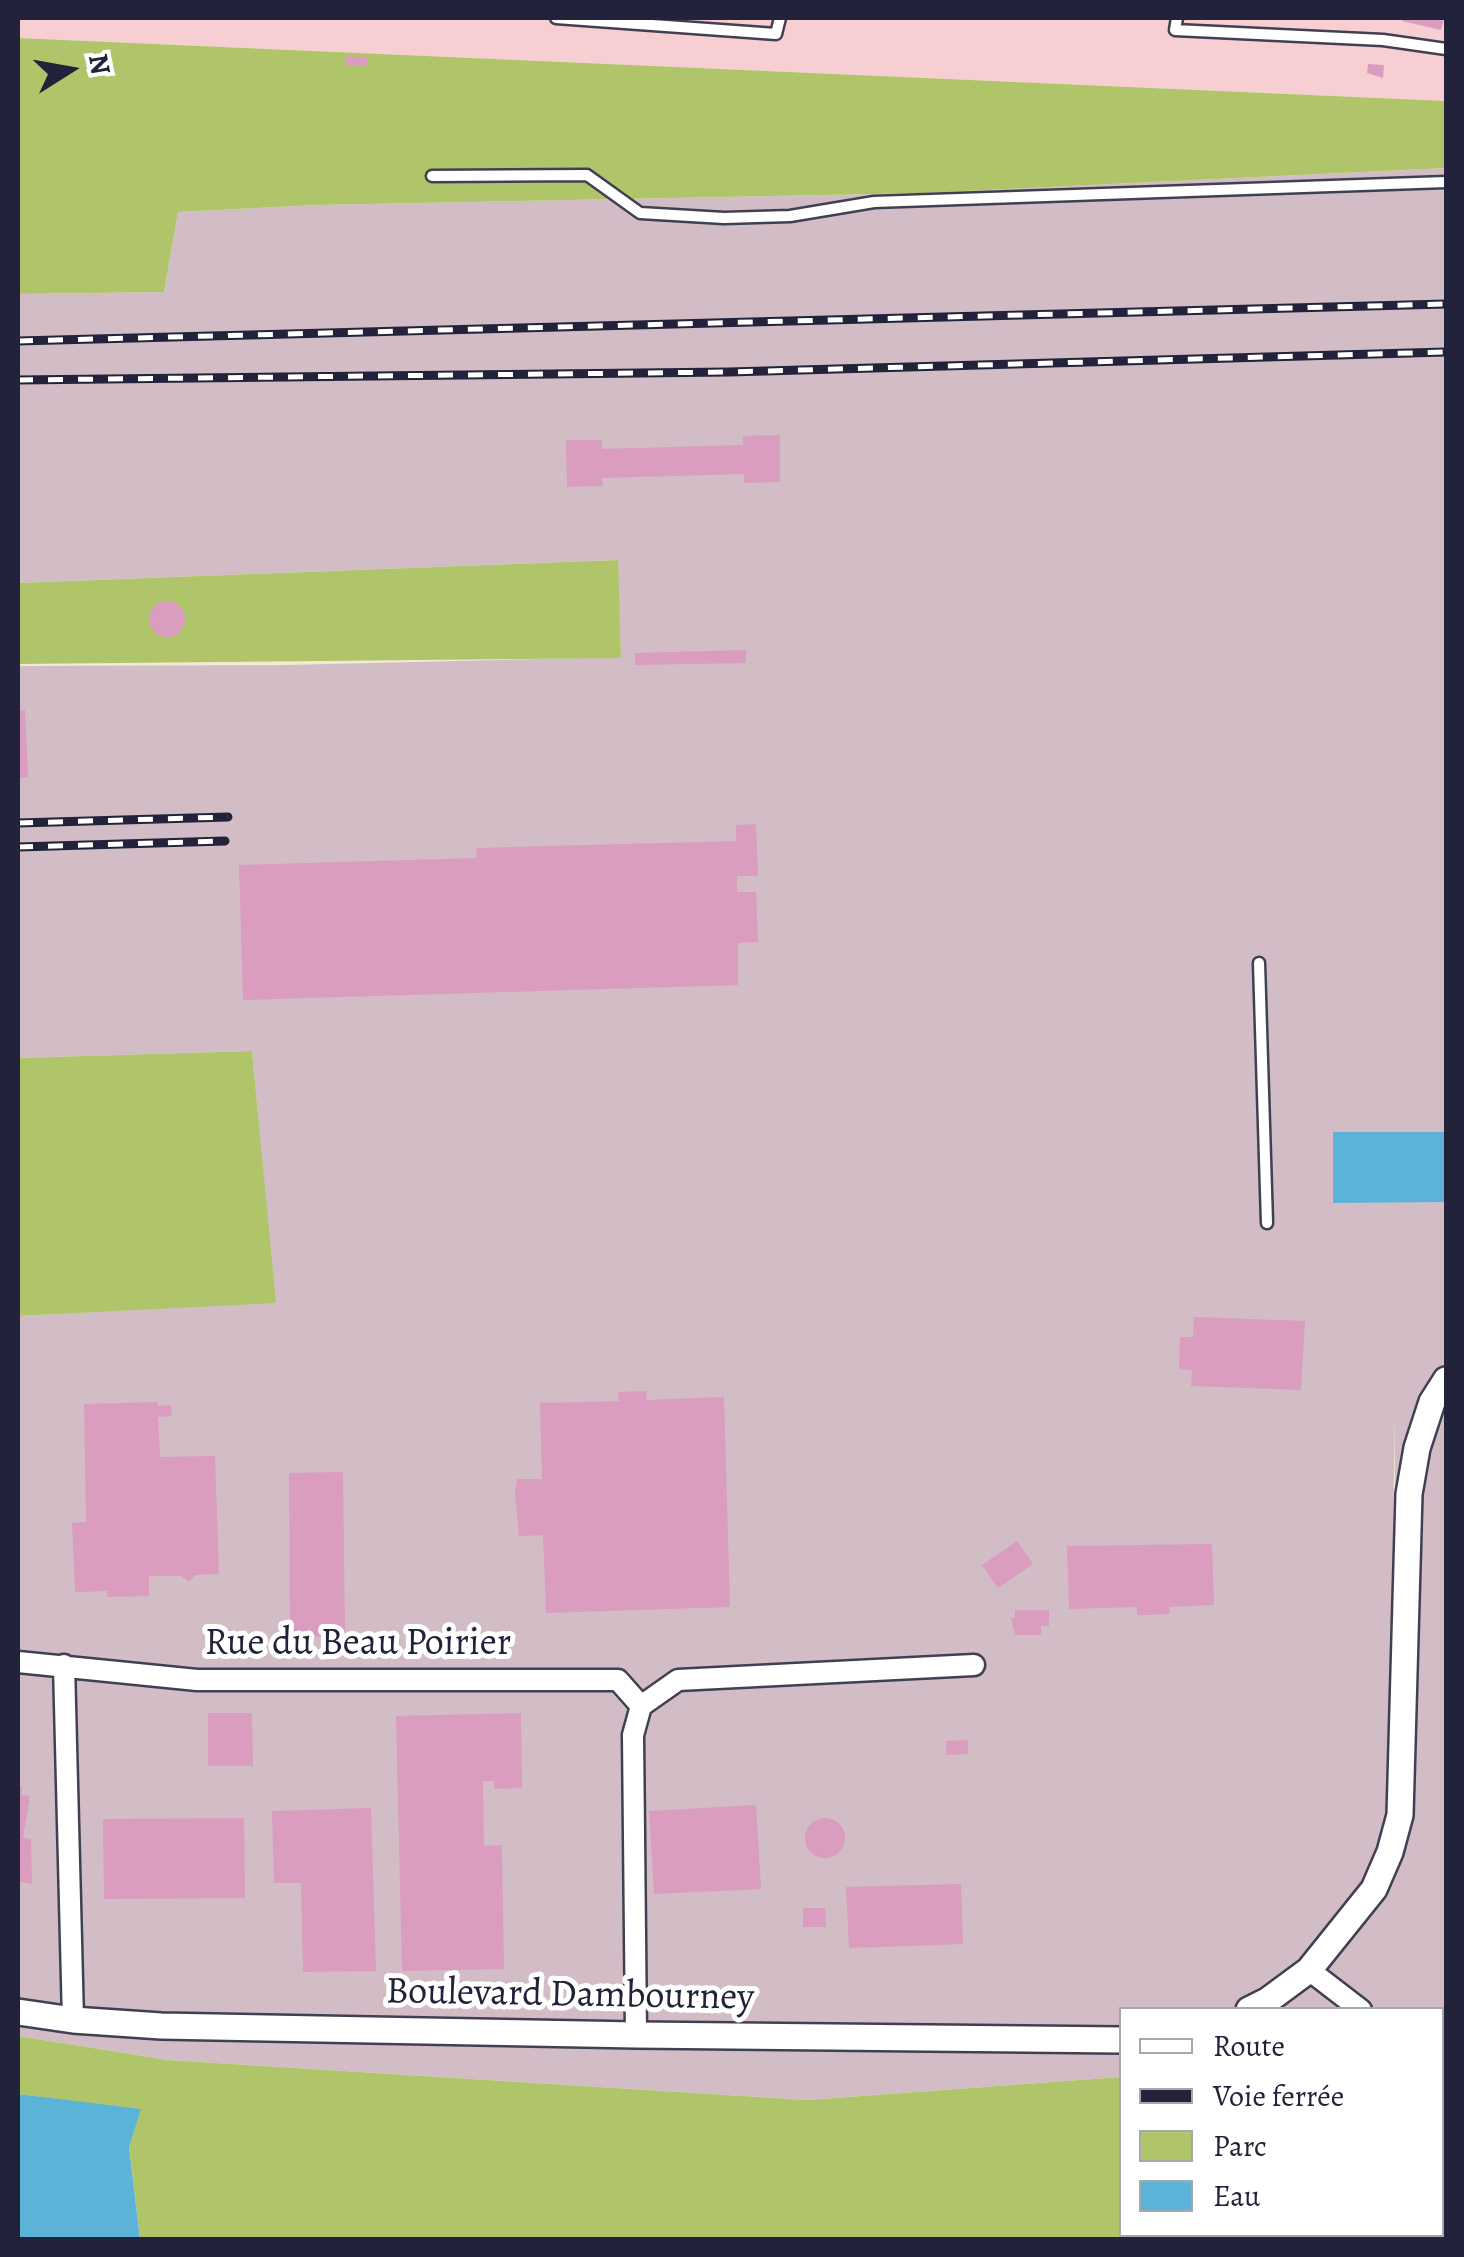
<!DOCTYPE html>
<html>
<head>
<meta charset="utf-8">
<style>
  body { margin:0 }
  #map { position:relative; width:1464px; height:2257px; overflow:hidden; background:#f0ebd5; font-family:Alegreya,serif }
  canvas { display:block }
  .frame { position:absolute; inset:0; border:20px solid #22223b; pointer-events:none }
  .legend { position:absolute; left:1119px; top:2007px; width:325px; height:230px; box-sizing:border-box; background:#fff; border:2px solid #a7a7b1; margin:0; padding:12px 18px; list-style:none; font-size:30px; color:#22223b }
  .legend li { display:flex; align-items:center; gap:20px; height:50px }
  .legend b { width:50px; border:2px solid #a7a7b1 }
  .north { position:absolute; left:20px; top:20px; width:100px; height:100px; -webkit-text-stroke:8px #fff; paint-order:stroke; rotate:79deg; font-size:28px; font-weight:700; line-height:40px; text-align:center; color:#22223b }
  .north::after { content:''; display:block; margin:auto; width:35px; height:45px; background:#22223b; clip-path:polygon(50% 0,100% 100%,50% 72%,0 100%) }
</style>
</head>
<body>
<div id="map">
<canvas width="1464" height="2257"></canvas>
<div class="frame"></div>
<ul class="legend">
<li><b style="height:12px;background:#fff"></b>Route</li>
<li><b style="height:12px;background:#22223b"></b>Voie ferrée</li>
<li><b style="height:28px;background:#b0c469"></b>Parc</li>
<li><b style="height:28px;background:#5bb4d8"></b>Eau</li>
</ul>
<div class="north">N</div>
</div>
<script>
const c = document.querySelector('canvas').getContext('2d');
c.lineJoin = 'round';
function paint(path, color) {
  c.fillStyle = color;
  c.fill(path, 'evenodd');
}
function toPath(rows) {
  const path = new Path2D();
  for (const r of rows) {
    if (r.length === 3) {
      path.moveTo(r[0] + r[2], r[1]);
      path.arc(r[0], r[1], r[2], 0, 2 * Math.PI);
      continue;
    }
    path.moveTo(r[0], r[1]);
    for (let i = 2; i < r.length; i += 2) path.lineTo(r[i], r[i + 1]);
  }
  return path;
}
function strokePath(path, color, width, dash) {
  c.strokeStyle = color;
  c.lineWidth = width;
  c.lineCap = dash ? 'butt' : 'round';
  c.setLineDash(dash || []);
  c.stroke(path);
}
function label(font, color, halo, rows, align = 'center') {
  c.font = font + ' Alegreya,serif';
  c.lineWidth = 10;
  c.setLineDash([]);
  c.textBaseline = 'middle';
  c.strokeStyle = halo;
  c.fillStyle = color;
  for (const [text, x, y, turn = 0] of rows) {
    c.save();
    c.translate(x, y);
    c.rotate((+turn || 0) * Math.PI / 180);
    c.textAlign = isNaN(turn) ? turn : align;
    if (halo) c.strokeText(text, 0, 0);
    c.fillText(text, 0, 0);
    c.restore();
  }
}
paint(toPath([
  [18,18,1446,18,1446,101,18,38]
]), '#f7cfd2');
paint(toPath([
  [1446,168,1446,2054,1442,2054,1442,2010,1122,2010,1121,2077,807,2100,168,2060,18,2036,18,1316,275,1302,252,1051,18,1058,18,666,288,665,621,657,617,560,18,583,18,294,164,292,178,212,316,205,924,193],
  [1395,1414,1395,1768,1393,1768,1393,1536]
]), '#d2bdc6');
paint(toPath([
  [18,38,1446,101,1446,168,924,193,316,205,178,212,164,292,18,294],
  [618,560,621,658,18,664,18,583],
  [252,1051,276,1303,18,1316,18,1058],
  [18,2036,168,2060,807,2100,1121,2077,1122,2234,1442,2234,1442,2054,1446,2054,1446,2239,140,2239,129,2146,140,2110,18,2094]
]), '#b0c469');
paint(toPath([
  [1333,1132,1446,1132,1446,1202,1333,1203],
  [18,2094,141,2109,129,2147,140,2239,18,2239]
]), '#5bb4d8');
paint(toPath([
  [1402,18,1444,18,1441,30,1402,21],
  [345,56,367,57,367,66,345,65],
  [1368,64,1384,65,1383,78,1367,73],
  [780,435,780,482,744,483,744,474,602,478,603,486,567,487,566,440,602,440,602,449,743,445,743,436],
  [167,619,18],
  [746,650,746,663,635,665,635,653],
  [25,710,28,777,18,778,18,711],
  [756,824,758,876,737,876,737,892,756,892,758,942,738,943,738,985,243,1000,239,865,477,858,476,848,736,841,736,825],
  [1194,1317,1305,1321,1301,1390,1191,1386,1192,1370,1179,1369,1180,1337,1193,1337],
  [646,1391,647,1400,724,1397,730,1607,546,1613,543,1535,519,1536,515,1494,517,1479,542,1479,540,1403,619,1401,618,1392],
  [158,1402,158,1406,171,1405,172,1416,158,1417,160,1457,215,1456,219,1574,195,1575,189,1582,181,1576,149,1576,149,1596,107,1597,107,1591,75,1592,72,1523,86,1522,84,1404],
  [343,1472,345,1633,323,1633,324,1637,290,1634,289,1473],
  [1017,1541,1033,1564,998,1588,982,1565],
  [1212,1544,1214,1605,1169,1607,1170,1614,1146,1615,1137,1615,1137,1607,1069,1609,1067,1546],
  [1015,1610,1049,1610,1049,1626,1041,1626,1041,1635,1015,1635,1011,1618,1015,1618],
  [208,1713,252,1713,253,1766,208,1766],
  [521,1713,522,1788,494,1789,494,1781,483,1781,484,1846,502,1845,504,1969,402,1971,396,1716],
  [968,1740,968,1754,946,1755,946,1741],
  [18,1786,22,1787,21,1795,30,1796,23,1838,31,1839,32,1884,18,1881],
  [756,1805,761,1889,654,1894,649,1811],
  [371,1808,376,1971,303,1972,301,1883,274,1883,272,1811],
  [825,1838,20],
  [244,1818,245,1898,104,1899,103,1819],
  [961,1884,963,1944,849,1948,846,1887],
  [803,1908,825,1908,826,1927,803,1927]
]), '#da9cbf');
const service = toPath([
  [556,18,776,34,780,18],
  [1177,18,1175,30,1383,40,1446,49],
  [432,176,587,175,640,213,724,218,790,216,874,202,1446,182],
  [1259,963,1267,1223]
]);
const minor = toPath([
  [18,1662,197,1680,618,1680,641,1706],
  [64,1665,73,2020],
  [1309,1970,1361,2010],
  [636,2035,633,1735,641,1706,678,1680,974,1665],
  [1442,2042,1446,2041]
]);
const tertiary = toPath([
  [1249,2010,1267,2001,1309,1970,1374,1889,1390,1852,1400,1815,1409,1494,1417,1448,1432,1402,1446,1380],
  [18,2012,73,2020,161,2026,636,2035,1122,2040]
]);
strokePath(service, '#414052', 15);
strokePath(minor, '#414052', 25);
strokePath(tertiary, '#414052', 30);
strokePath(toPath([
  [1390,2234,1390,2240]
]), '#414052', 4, [2.5, 8]);
strokePath(service, '#fff', 10);
strokePath(minor, '#fff', 20);
strokePath(tertiary, '#fff', 25);
const rail = toPath([
  [18,341,1446,304],
  [18,380,729,372,1446,352],
  [18,823,228,817],
  [18,847,225,841]
]);
strokePath(rail, '#22223b', 9);
strokePath(rail, '#fff', 5, [15]);
label('38px', '#22223b', '#fff', [
  ["Rue du Beau Poirier",358,1645],
  ["Boulevard Dambourney",570,1996,1]
]);
</script>
</body>
</html>
